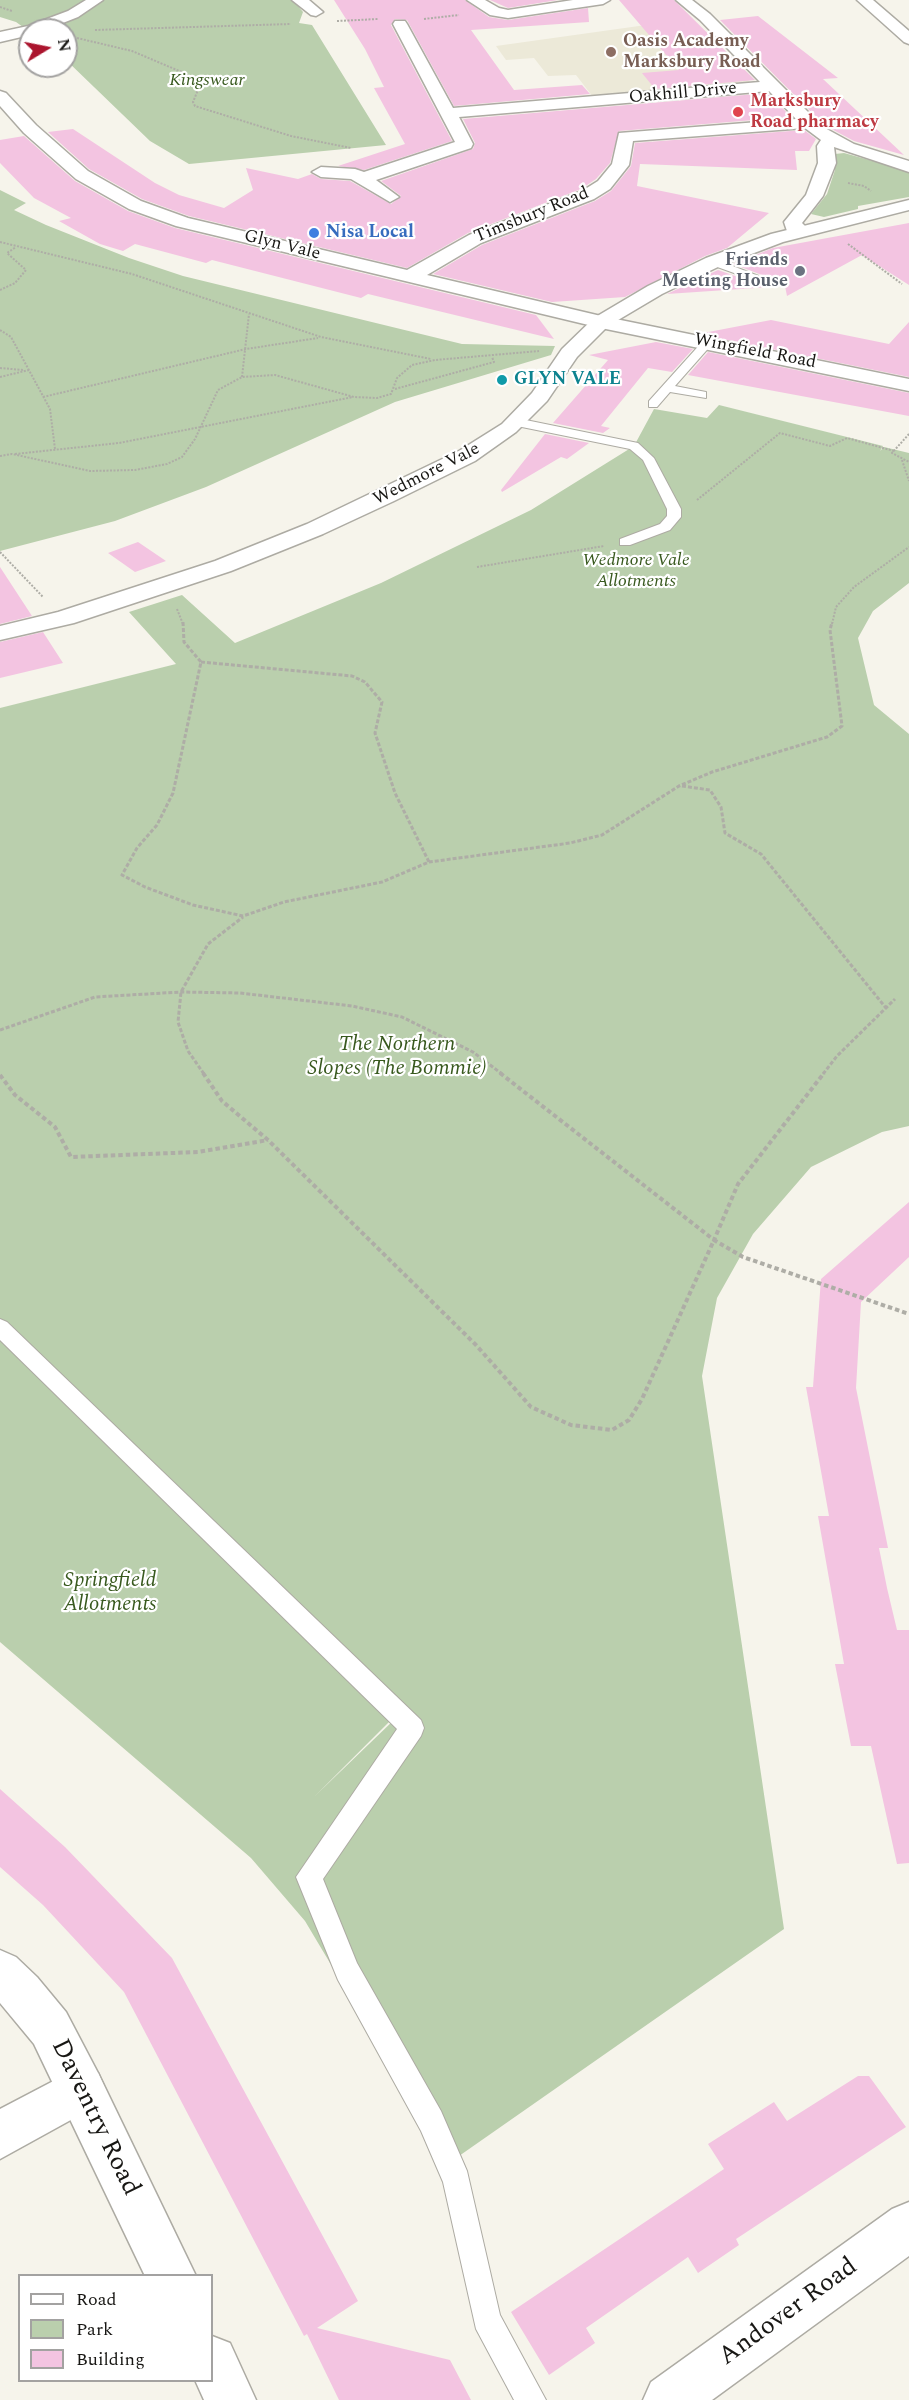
<!DOCTYPE html>
<html>
<head>
<meta charset="utf-8">
<style>
  body { margin:0 }
  #map { position:relative; width:909px; height:2400px; overflow:hidden; background:#f6f4eb; font-family:Spectral,serif }
  canvas { display:block }
  .legend { position:absolute; left:18px; top:2274px; width:195px; height:108px; box-sizing:border-box; background:#fff; border:2px solid #a3a2a1; margin:0; padding:8px 10px; list-style:none; font-size:18px; color:#181714 }
  .legend li { display:flex; align-items:center; gap:12px; height:30px }
  .legend b { width:30px; border:2px solid #a3a2a1 }
  .north { position:absolute; left:18px; top:18px; width:60px; height:60px; box-sizing:border-box; background:#fff; border:2px solid #a3a2a1; border-radius:50%; rotate:80deg; font-size:16px; font-weight:700; line-height:24px; text-align:center; color:#181714 }
  .north::after { content:''; display:block; margin:auto; width:21px; height:27px; background:#ab152e; clip-path:polygon(50% 0,100% 100%,50% 72%,0 100%) }
</style>
</head>
<body>
<div id="map">
<canvas width="909" height="2400"></canvas>
<ul class="legend">
<li><b style="height:8px;background:#fff"></b>Road</li>
<li><b style="height:16px;background:#bacfad"></b>Park</li>
<li><b style="height:16px;background:#f3c4e1"></b>Building</li>
</ul>
<div class="north">N</div>
</div>
<script>
const c = document.querySelector('canvas').getContext('2d');
c.lineJoin = 'round';
function paint(path, color) {
  c.fillStyle = color;
  c.fill(path, 'evenodd');
}
function toPath(rows) {
  const path = new Path2D();
  for (const r of rows) {
    path.moveTo(r[0], r[1]);
    for (let i = 2; i < r.length; i += 2) path.lineTo(r[i], r[i + 1]);
  }
  return path;
}
function strokePath(path, color, width, dash) {
  c.strokeStyle = color;
  c.lineWidth = width;
  c.lineCap = dash ? 'butt' : 'round';
  c.setLineDash(dash || []);
  c.stroke(path);
}
function label(font, color, halo, rows, align = 'center') {
  c.font = font + ' Spectral,serif';
  c.lineWidth = 4.5;
  c.setLineDash([]);
  c.textBaseline = 'middle';
  c.strokeStyle = halo;
  c.fillStyle = color;
  for (const [text, x, y, turn = 0] of rows) {
    c.save();
    c.translate(x, y);
    c.rotate((+turn || 0) * Math.PI / 180);
    c.textAlign = isNaN(turn) ? turn : align;
    if (halo) c.strokeText(text, 0, 0);
    c.fillText(text, 0, 0);
    c.restore();
  }
}
paint(toPath([
  [689,19,753,85,593,97,576,75,548,76,534,58,506,60,496,46]
]), '#ece9d8');
paint(toPath([
  [0,0,293,0,303,12,299,23,312,25,386,145,189,164,150,141,66,60,66,30,30,32,16,22,0,17],
  [844,153,909,171,909,197,858,206,858,209,824,217,811,214,827,194,835,170,835,154],
  [0,190,26,203,14,210,46,225,129,258,183,276,462,344,555,346,551,355,395,402,206,487,115,521,0,551],
  [719,405,883,446,880,451,884,447,909,453,909,583,873,611,858,638,874,705,909,734,909,1126,882,1132,811,1167,753,1234,717,1298,702,1376,784,1929,449,2163,305,1921,251,1858,0,1642,0,1336,394,1717,315,1796,396,1718,0,1333,0,708,176,664,129,612,182,595,235,643,381,583,531,510,634,446,654,409,707,418]
]), '#bacfad');
paint(toPath([
  [334,0,465,0,489,17,508,20,588,8,589,22,471,30,514,90,582,85,590,94,454,106,407,20,395,19,391,25,452,141,364,170,338,166,405,144,374,88,384,87,365,49],
  [490,0,558,0,508,8],
  [619,0,674,0,755,80,655,89,642,73,679,70],
  [758,16,838,78,823,79,904,155,854,141,824,125,720,20],
  [768,93,791,117,619,131,610,163,596,179,581,189,468,233,407,268,189,216,142,199,89,169,48,132,73,129,155,183,179,195,224,208,253,190,246,168,298,179,312,174,321,179,350,181,391,204,401,196,381,181,473,149,475,143,463,119],
  [804,130,816,139,809,151,795,151,797,170,640,164,637,186,769,213,727,248,705,256,625,297,552,302,433,274,482,245,595,201,611,191,631,166,635,143],
  [24,136,75,181,128,211,175,228,536,315,554,339,368,294,361,298,212,260,206,263,135,244,123,251,100,244,59,221,71,218,34,198,0,163,0,140],
  [909,223,909,285,862,255,787,296,785,286,667,294,718,270,758,284,769,282,770,278,733,264,773,248],
  [771,320,889,344,909,322,909,377,698,334],
  [656,342,693,349,672,372,648,368,601,426,610,428,603,433,553,423,608,360,589,355],
  [708,352,909,393,909,416,688,375],
  [545,434,589,443,567,459,561,457,502,492,501,490],
  [138,542,166,561,135,572,108,553],
  [0,567,32,616,0,624],
  [43,632,63,663,0,678,0,642],
  [909,1202,909,1257,861,1302,856,1388,888,1548,879,1548,887,1588,897,1630,909,1630,909,1863,897,1864,871,1746,851,1746,835,1664,844,1664,818,1516,829,1516,806,1387,813,1387,821,1279],
  [0,1789,65,1847,172,1958,358,2301,317,2328,450,2360,471,2400,339,2400,307,2334,304,2336,124,1992,43,1905,0,1867],
  [858,2076,869,2076,906,2127,736,2239,739,2245,698,2273,688,2257,586,2328,595,2343,549,2375,511,2312,724,2169,708,2144,774,2102,787,2121]
]), '#f3c4e1');
const service = toPath([
  [709,260,717,260,769,280,759,282,709,264,709,260],
  [703,341,713,343,675,386,706,392,706,398,670,392,657,407,649,407,649,401,703,341],
  [516,418,638,443,654,458,681,509,681,517,670,530,630,545,620,545,620,539,660,524,667,516,667,509,643,460,630,449,512,425,512,419,516,418],
  [0,1319,7,1322,421,1720,424,1728,421,1736,323,1879,357,1963,441,2111,467,2171,500,2315,546,2400,514,2400,476,2329,443,2182,421,2131,338,1980,296,1877,397,1729,0,1340,0,1319]
]);
const minor = toPath([
  [86,0,103,0,78,17,45,30,30,30,30,35,0,42,0,32,28,26,68,11,86,0],
  [292,0,309,0,323,12,316,16,311,15,292,0],
  [467,0,485,0,499,8,508,10,573,0,610,0,603,4,508,18,490,15,467,0],
  [676,0,692,0,710,14,823,127,854,144,909,161,909,172,834,147,836,163,823,196,802,223,810,231,801,236,787,231,784,222,806,195,818,163,817,146,821,140,805,128,633,141,629,165,610,189,594,199,481,243,427,275,601,316,909,379,909,391,601,328,176,226,129,209,76,179,24,133,0,106,0,91,6,93,36,125,88,171,141,201,188,218,407,270,469,235,582,191,598,181,612,164,619,133,796,119,769,91,459,117,473,144,471,148,376,180,399,197,390,202,351,179,321,177,312,172,321,167,355,169,364,172,455,142,393,24,395,21,405,21,407,24,453,108,760,82,700,20,676,0],
  [857,0,873,0,909,31,909,44,904,42,857,0],
  [82,2066,98,2073,105,2089,98,2105,0,2159,0,2109,82,2066],
  [909,2202,909,2256,712,2400,643,2400,651,2382,892,2209,909,2202]
]);
const tertiary = toPath([
  [909,200,909,210,783,242,720,266,662,294,608,326,577,357,547,401,516,432,475,461,394,501,323,534,231,571,74,623,0,640,0,626,58,612,215,561,307,524,459,451,502,424,532,393,562,349,594,318,648,286,706,258,771,234,909,200],
  [0,1950,16,1957,37,1977,66,2012,98,2073,196,2276,145,2276,34,2044,0,2003,0,1950],
  [212,2336,230,2343,256,2400,204,2400,195,2380,212,2380,212,2336]
]);
strokePath(service, '#adaba3', 2);
strokePath(minor, '#adaba3', 3);
strokePath(tertiary, '#adaba3', 3);
strokePath(toPath([
  [0,7,12,11],
  [424,19,459,15],
  [337,21,378,19],
  [95,30,291,24],
  [77,38,132,51,184,73,200,85,193,102,195,106,291,136,351,148],
  [848,183,864,186,871,191],
  [0,242,132,274,321,337,431,359],
  [848,244,902,284],
  [0,290,15,283,26,270,7,253,16,247],
  [0,330,11,337,50,409,55,449],
  [0,368,23,370],
  [0,377,29,370],
  [242,377,249,314],
  [395,389,494,362,492,357],
  [43,397,246,349,318,338],
  [909,434,892,453,909,462],
  [15,454,119,443,353,397],
  [0,456,12,454,90,471,135,470,167,464,182,457,195,439,218,390,242,377,275,375,354,397,377,398,391,394,397,378,412,365,435,360,539,351],
  [902,460,909,481],
  [697,500,780,433,830,446,847,438,894,451],
  [0,552,43,597],
  [477,567,604,546],
  [177,609,183,624],
  [832,624,836,607,854,587,909,547]
]), '#aeada6', 2, [2, 1.5]);
strokePath(toPath([
  [183,622,184,642,201,662,173,793,157,825,137,848,122,875,145,887,193,905,243,916,284,902,382,882,429,862,570,843,602,835,679,786,712,772,827,737,842,726,830,630,832,622],
  [201,662,352,676,365,682,382,702,375,733,395,793,429,862],
  [682,786,710,790,721,807,725,833,761,854,886,1008],
  [0,1030,95,997,181,992,240,993,352,1006,402,1017,473,1052,502,1074],
  [204,1074,188,1051,178,1022,181,992,208,944,243,917],
  [823,1074,837,1056,895,999]
]), '#aeada6', 3, [4, 2]);
strokePath(toPath([
  [203,1073,222,1101,268,1140,476,1345,531,1407,571,1425,612,1430,629,1420,642,1399,714,1240,743,1257,909,1314],
  [500,1073,714,1240,738,1184,824,1073],
  [0,1075,15,1095,55,1127,71,1157,198,1152,268,1140]
]), '#aeada6', 4, [4.5, 3]);
paint(service, '#fff');
paint(minor, '#fff');
paint(tertiary, '#fff');
for (const [x, y, r, color] of [
  [611,52,6,"#8d6e63"],
  [738,112,6,"#e0444e"],
  [314,233,6,"#3f7fe0"],
  [800,271,6,"#6b7280"],
  [502,380,6,"#0f9aa8"]
]) {
  const dot = new Path2D();
  dot.arc(x, y, r, 0, 2 * Math.PI);
  c.fillStyle = color;
  c.fill(dot);
  strokePath(dot, '#fff', 2);
}
label('bold 18px', '#785e54', '#fff', [
  ["Oasis Academy",623,42],
  ["Marksbury Road",623,63]
], 'left');
label('italic 18px', '#38591e', '#fff', [
  ["Kingswear",207,81],
  ["Wedmore Vale",636,561],
  ["Allotments",636,582]
]);
label('18px', '#181714', '#fff', [
  ["Oakhill Drive",683,94,-5],
  ["Timsbury Road",532,216,-22],
  ["Glyn Vale",282,246,14],
  ["Wingfield Road",755,352,11],
  ["Wedmore Vale",427,475,-27]
]);
label('bold 18px', '#be3a42', '#fff', [
  ["Marksbury",750,102],
  ["Road pharmacy",750,123]
], 'left');
label('bold 18px', '#366cbe', '#fff', [
  ["Nisa Local",326,233]
], 'left');
label('bold 18px', '#5b616d', '#fff', [
  ["Friends",788,261],
  ["Meeting House",788,282]
], 'right');
label('bold 18px', '#0d838f', '#fff', [
  ["GLYN VALE",514,380]
], 'left');
label('italic 21px', '#38591e', '#fff', [
  ["The Northern",397,1046],
  ["Slopes (The Bommie)",397,1070],
  ["Springfield",110,1582],
  ["Allotments",110,1606]
]);
label('26px', '#181714', '#fff', [
  ["Daventry Road",94,2118,64],
  ["Andover Road",789,2313,-36]
]);
</script>
</body>
</html>
